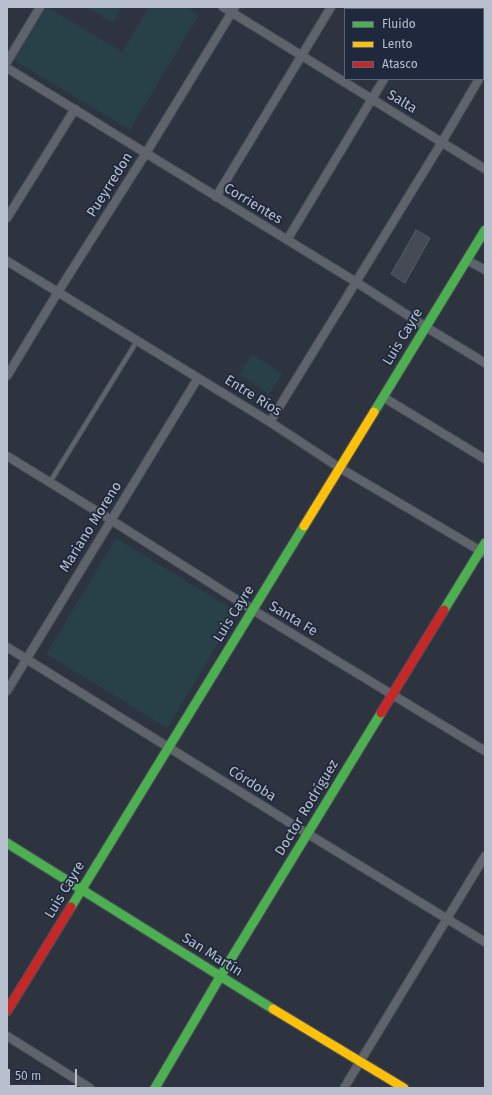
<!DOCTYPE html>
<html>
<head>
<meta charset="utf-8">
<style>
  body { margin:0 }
  #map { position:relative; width:492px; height:1095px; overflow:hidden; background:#2d333f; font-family:"Fira Sans",sans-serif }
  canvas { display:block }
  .frame { position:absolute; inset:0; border:8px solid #b8bfcf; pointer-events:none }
  .legend { position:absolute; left:344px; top:8px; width:140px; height:72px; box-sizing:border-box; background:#1f283c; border:1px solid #5c6477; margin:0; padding:5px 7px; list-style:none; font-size:12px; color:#b8bfcf }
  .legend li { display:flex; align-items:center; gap:8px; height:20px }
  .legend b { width:20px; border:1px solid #5c6477 }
  .scale { position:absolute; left:8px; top:1069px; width:69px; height:18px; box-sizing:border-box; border:2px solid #b8bfcf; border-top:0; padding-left:5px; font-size:12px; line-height:14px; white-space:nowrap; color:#b8bfcf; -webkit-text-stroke:3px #1f283c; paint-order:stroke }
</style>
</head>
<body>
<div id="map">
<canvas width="492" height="1095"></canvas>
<div class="frame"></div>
<ul class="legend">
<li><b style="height:5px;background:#4caf50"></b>Fluido</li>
<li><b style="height:5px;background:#ffc107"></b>Lento</li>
<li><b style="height:5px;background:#c62828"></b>Atasco</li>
</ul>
<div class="scale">50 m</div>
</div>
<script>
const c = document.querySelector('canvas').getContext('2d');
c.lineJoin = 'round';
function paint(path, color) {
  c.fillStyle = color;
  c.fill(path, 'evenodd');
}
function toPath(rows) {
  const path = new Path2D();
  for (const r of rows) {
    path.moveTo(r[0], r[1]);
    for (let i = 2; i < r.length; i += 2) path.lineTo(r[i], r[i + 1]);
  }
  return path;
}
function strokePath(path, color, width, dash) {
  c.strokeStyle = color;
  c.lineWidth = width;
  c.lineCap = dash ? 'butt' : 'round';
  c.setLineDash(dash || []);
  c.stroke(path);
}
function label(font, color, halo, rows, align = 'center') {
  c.font = font + ' "Fira Sans",sans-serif';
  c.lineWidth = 3.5;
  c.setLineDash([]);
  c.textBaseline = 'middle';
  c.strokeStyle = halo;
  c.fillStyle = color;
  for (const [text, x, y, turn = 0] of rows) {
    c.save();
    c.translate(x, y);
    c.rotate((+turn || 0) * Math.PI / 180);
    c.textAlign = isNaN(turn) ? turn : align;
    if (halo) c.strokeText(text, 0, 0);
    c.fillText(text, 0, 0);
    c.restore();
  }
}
paint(toPath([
  [43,7,47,7,122,52,149,7,186,7,199,15,130,130,12,59],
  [86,7,122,7,113,23],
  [252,354,282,374,269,394,239,374],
  [116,538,237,612,167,728,46,654]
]), '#284047');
const building = toPath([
  [416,230,430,238,405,283,391,274,416,230]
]);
paint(building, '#454a54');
strokePath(building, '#555b67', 1);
const lane = toPath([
  [50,482,137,341]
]);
const street = toPath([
  [223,7,485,169],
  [430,7,433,9],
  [483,40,485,41],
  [7,62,40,7],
  [7,68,356,282,426,327,485,363],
  [483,72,485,69],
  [216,197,331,7],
  [7,218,75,109],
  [287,240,384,79],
  [467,260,485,270],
  [7,261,270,422,340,468,484,553],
  [7,376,58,292,146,153,235,7],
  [383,397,485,459],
  [270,422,442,142,479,79],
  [7,456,111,520,253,610,485,751],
  [7,647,308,834,485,942],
  [7,691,198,378],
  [7,1036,90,1088],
  [344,1088,485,856]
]);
const fast = toPath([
  [374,412,485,230],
  [444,610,485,543],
  [7,843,273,1009],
  [71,907,304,526],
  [155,1088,220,977,381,713]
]);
const slow = toPath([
  [304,526,374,412],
  [273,1009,404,1088]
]);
const jam = toPath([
  [381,713,444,610],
  [7,1011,71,907]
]);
strokePath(lane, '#4a4f58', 6);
strokePath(street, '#4a4f58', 10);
strokePath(fast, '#4a4f58', 11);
strokePath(slow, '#4a4f58', 11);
strokePath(jam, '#4a4f58', 11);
strokePath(lane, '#5e636c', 4);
strokePath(street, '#5e636c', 8);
strokePath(fast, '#4caf50', 9);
strokePath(slow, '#ffc107', 9);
strokePath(jam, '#c62828', 9);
label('14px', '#b8bfcf', '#1f283c', [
  ["Salta",402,102,31],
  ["Pueyrredon",110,185,-58],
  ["Corrientes",253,204,31],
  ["Luis Cayre",403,337,-59],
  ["Entre Ríos",253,396,32],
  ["Mariano Moreno",91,527,-58],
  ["Luis Cayre",234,614,-58],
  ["Santa Fe",293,619,31],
  ["Córdoba",252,784,32],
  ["Doctor Rodríguez",307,808,-59],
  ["Luis Cayre",65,890,-59],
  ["San Martín",212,955,32]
]);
</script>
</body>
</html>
